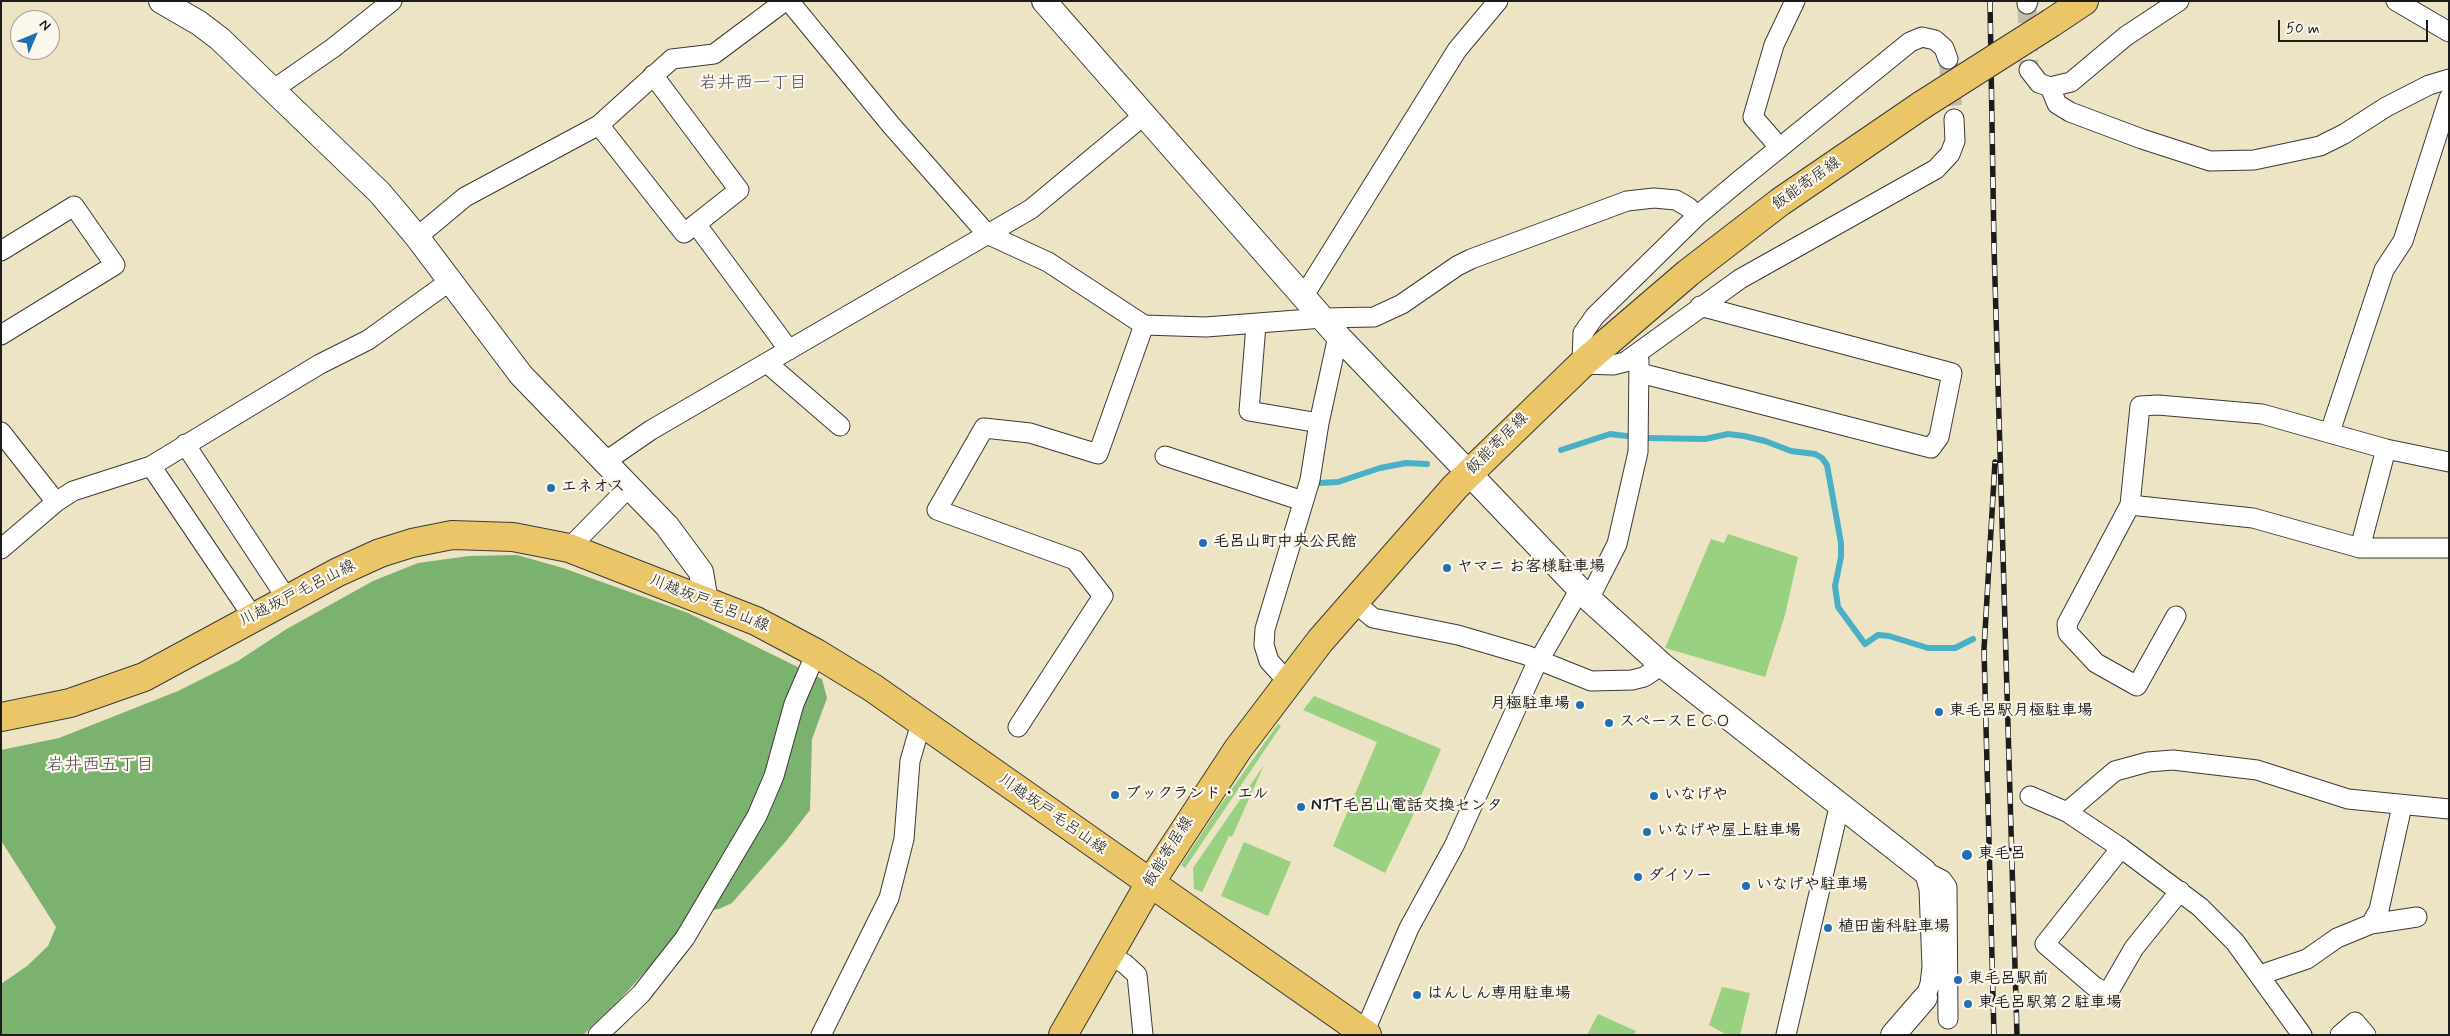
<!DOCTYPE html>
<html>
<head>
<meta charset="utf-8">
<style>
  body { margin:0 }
  #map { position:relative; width:2450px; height:1036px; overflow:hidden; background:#ece4c4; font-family:Mynerve,sans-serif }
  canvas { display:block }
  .frame { position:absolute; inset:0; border:2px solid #1c1c1c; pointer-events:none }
  .north { position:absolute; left:10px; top:10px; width:50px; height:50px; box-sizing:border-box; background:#fbf7ec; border:1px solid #a29f99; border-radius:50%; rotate:45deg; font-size:14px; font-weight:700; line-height:20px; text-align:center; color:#1c1c1c }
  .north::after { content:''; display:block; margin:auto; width:18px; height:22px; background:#1f6fb2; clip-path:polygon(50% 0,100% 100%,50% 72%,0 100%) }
  .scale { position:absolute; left:2278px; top:20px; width:150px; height:22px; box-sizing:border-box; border:2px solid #1c1c1c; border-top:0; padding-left:6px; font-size:15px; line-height:18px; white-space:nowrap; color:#1c1c1c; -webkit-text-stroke:4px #fbf7ec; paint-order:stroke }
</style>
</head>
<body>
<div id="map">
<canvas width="2450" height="1036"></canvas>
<div class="frame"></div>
<div class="north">N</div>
<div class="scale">50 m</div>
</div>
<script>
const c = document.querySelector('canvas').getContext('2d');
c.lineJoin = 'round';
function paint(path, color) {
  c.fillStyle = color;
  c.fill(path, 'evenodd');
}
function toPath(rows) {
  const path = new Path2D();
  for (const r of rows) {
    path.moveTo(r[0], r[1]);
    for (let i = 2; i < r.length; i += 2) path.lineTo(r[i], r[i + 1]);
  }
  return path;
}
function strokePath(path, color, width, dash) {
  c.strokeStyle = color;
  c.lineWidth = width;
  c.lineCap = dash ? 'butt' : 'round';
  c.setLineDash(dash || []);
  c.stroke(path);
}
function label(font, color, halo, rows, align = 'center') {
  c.font = font + ' Mynerve,"Klee One",sans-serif';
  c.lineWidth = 4.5;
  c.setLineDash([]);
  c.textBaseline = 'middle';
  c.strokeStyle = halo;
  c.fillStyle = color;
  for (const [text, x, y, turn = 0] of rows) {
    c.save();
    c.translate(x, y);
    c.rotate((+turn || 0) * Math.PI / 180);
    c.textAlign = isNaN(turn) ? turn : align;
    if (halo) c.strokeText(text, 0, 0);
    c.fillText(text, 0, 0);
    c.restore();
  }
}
paint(toPath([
  [1728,534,1798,557,1785,615,1765,677,1665,648,1711,539,1724,543],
  [1314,696,1441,749,1410,822,1385,873,1333,846,1377,742,1303,710],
  [1278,724,1281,726,1185,868,1181,865,1219,807],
  [1264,765,1232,837,1229,836,1202,892,1194,889,1193,868],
  [1244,842,1291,862,1268,916,1221,896],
  [1722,987,1750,993,1740,1035,1727,1035,1709,1025],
  [1598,1014,1636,1031,1634,1035,1587,1035]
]), '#9ad081');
paint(toPath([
  [517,555,563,568,688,613,822,679,827,698,812,739,810,810,786,841,732,903,719,909,692,913,654,962,614,1006,583,1035,1,1035,1,984,27,966,48,946,56,927,2,842,1,750,59,738,178,691,238,661,285,630,373,581,418,563,469,556]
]), '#7bb26f');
strokePath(toPath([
  [1647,438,1705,439,1728,434,1744,436,1765,441,1791,451,1815,454,1822,458,1827,465,1841,543,1841,557,1835,586,1838,607,1865,644,1878,635,1889,636,1928,648,1955,648,1973,639],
  [1561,450,1610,434,1627,436],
  [1319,483,1338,482,1380,468,1406,463,1427,464]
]), '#49b0c8', 6);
strokePath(toPath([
  [2027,4,2029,70],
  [1948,59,1954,119]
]), '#c2bca2', 19, [19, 9]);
const minor = toPath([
  [789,1,891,125,987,234,1048,262,1144,325,1206,327,1323,318,1374,317,1402,304,1457,266,1471,259,1627,201,1654,198,1676,200,1688,207,1697,216],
  [2396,1,2449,32],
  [2027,4,2028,1],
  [1948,59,1944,48,1935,40,1922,37,1910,42,1740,180,1697,216,1595,316,1583,333,1582,364,1613,365,1625,362,1740,279,1936,169,1950,154,1955,141,1954,119],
  [2029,70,2039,83,2050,87,2071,82,2126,36,2179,1],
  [653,75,739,190,696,224],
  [2050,87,2057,104,2070,112,2142,139,2210,161,2254,160,2320,146,2344,134,2386,107,2429,85,2449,79],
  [274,89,333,48,392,1],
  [599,125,684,233,696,224,789,350],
  [1780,148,1753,117,1774,45,1795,1],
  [417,237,465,197,599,125,672,59,714,54,785,1],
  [1,251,74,206,115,265,1,335],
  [1303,297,1457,50,1498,1],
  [1256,325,1249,411,1319,423],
  [767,363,840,426],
  [1640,373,1931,448,1939,437,1952,373,1700,306],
  [1,432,56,502],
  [2330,432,2384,270,2403,241,2449,98],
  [185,444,287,599],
  [1165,456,1303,501],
  [606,461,651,430,1031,209,1143,116],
  [151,466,253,617],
  [2130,505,2253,518,2360,548,2449,548],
  [569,548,630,486],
  [2360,548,2386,449],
  [1,549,56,502,73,491,151,466,320,364,368,340,450,281],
  [1589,599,1617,544,1638,452,1639,360],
  [1353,601,1373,618,1458,635,1526,655,1591,681,1632,680,1644,677,1662,665],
  [2176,616,2137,686,2096,663,2068,633,2067,624,2130,505,2140,406,2158,405,2262,414,2386,449,2449,462],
  [1288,682,1269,661,1264,645,1265,629,1310,480,1319,423,1338,336],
  [1018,727,1103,596,1075,560,937,510,984,428,1030,433,1098,454,1144,325],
  [2030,796,2067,812,2121,848,2200,907,2235,942,2302,1035],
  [2067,812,2115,771,2148,762,2173,760,2257,770,2348,799,2449,809],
  [2121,848,2045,944,2095,987,2108,993,2134,948,2180,891],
  [1924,871,1942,880,1947,887,1948,1019],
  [1924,871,1929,889,1932,967,1930,984,1925,998],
  [2371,924,2417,917],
  [1108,954,1125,964,1137,975,1143,1035],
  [2260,975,2307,959,2337,938,2371,924,2379,910,2402,806],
  [1364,1033,1409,928,1454,846,1534,669,1580,589],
  [598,1035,641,994,685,938,757,816,774,776,794,704,816,653],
  [821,1035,889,898,904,839,910,761,921,723],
  [1786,1035,1840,803],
  [2340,1035,2355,1022,2366,1035]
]);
const tertiary = toPath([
  [161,1,199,23,220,39,380,193,417,237,521,375,667,526,701,572,706,602],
  [1044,1,1338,336,1589,599,1662,665,1924,871],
  [1893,1035,1925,998]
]);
const primary = toPath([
  [2051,23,2084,1],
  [1,717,70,703,144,677,338,572,380,553,412,543,452,535,513,537,569,548,756,621,816,653,873,688,1367,1035],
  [1063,1035,1150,883,1238,749,1320,641,1455,487,1582,364,1688,273,1780,202,1922,105]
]);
strokePath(minor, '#3b3a35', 21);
strokePath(tertiary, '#3b3a35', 26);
strokePath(primary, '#3b3a35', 30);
strokePath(minor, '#fff', 19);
strokePath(tertiary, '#fff', 24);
strokePath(primary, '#ebc669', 28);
const rail = toPath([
  [1990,1,1994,246,2017,1035],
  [1994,1035,1984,649,1995,462]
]);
strokePath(rail, '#1c1c1c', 5.5);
strokePath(rail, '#fbf7ec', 4, [11]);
const primaryBridge = toPath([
  [1922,105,2051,23]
]);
strokePath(primaryBridge, '#3b3a35', 30, []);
strokePath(primaryBridge, '#ebc669', 28);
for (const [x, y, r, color] of [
  [551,488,5,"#1f6fb2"],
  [1203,543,5,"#1f6fb2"],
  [1447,568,5,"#1f6fb2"],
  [1580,705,5,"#1f6fb2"],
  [1939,712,5,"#1f6fb2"],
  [1609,723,5,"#1f6fb2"],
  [1115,795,5,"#1f6fb2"],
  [1654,796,5,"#1f6fb2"],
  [1301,807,5,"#1f6fb2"],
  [1647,832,5,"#1f6fb2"],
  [1967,855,6,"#1f6fb2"],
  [1638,877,5,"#1f6fb2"],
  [1746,886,5,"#1f6fb2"],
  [1828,928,5,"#1f6fb2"],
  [1958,980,5,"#1f6fb2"],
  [1417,995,5,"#1f6fb2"],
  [1968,1004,5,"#1f6fb2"]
]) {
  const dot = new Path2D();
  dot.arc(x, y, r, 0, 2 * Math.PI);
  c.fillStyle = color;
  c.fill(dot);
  strokePath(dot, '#fbf7ec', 2);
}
label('16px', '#1c1c1c', '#fbf7ec', [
  ["飯能寄居線",1807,184,-35],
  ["飯能寄居線",1498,444,-45],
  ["川越坂戸毛呂山線",298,594,-27],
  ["川越坂戸毛呂山線",709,604,22],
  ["川越坂戸毛呂山線",1052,815,35],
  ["飯能寄居線",1169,852,-58]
]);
label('bold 16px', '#1c1c1c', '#fbf7ec', [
  ["エネオス",561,488],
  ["毛呂山町中央公民館",1213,543],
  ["ヤマニ お客様駐車場",1457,568],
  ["月極駐車場",1570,705,"right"],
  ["東毛呂駅月極駐車場",1949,712],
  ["スペースＥＣＯ",1619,723],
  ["ブックランド・エル",1125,795],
  ["いなげや",1664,796],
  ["NTT毛呂山電話交換センタ",1311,807],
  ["いなげや屋上駐車場",1657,832],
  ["東毛呂",1978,855],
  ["ダイソー",1648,877],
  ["いなげや駐車場",1756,886],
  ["植田歯科駐車場",1838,928],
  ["東毛呂駅前",1968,980],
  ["はんしん専用駐車場",1427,995],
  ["東毛呂駅第２駐車場",1978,1004]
], 'left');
label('18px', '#504c5a', '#fbf7ec', [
  ["岩井西一丁目",753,84],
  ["岩井西五丁目",100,766]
]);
</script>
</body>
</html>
